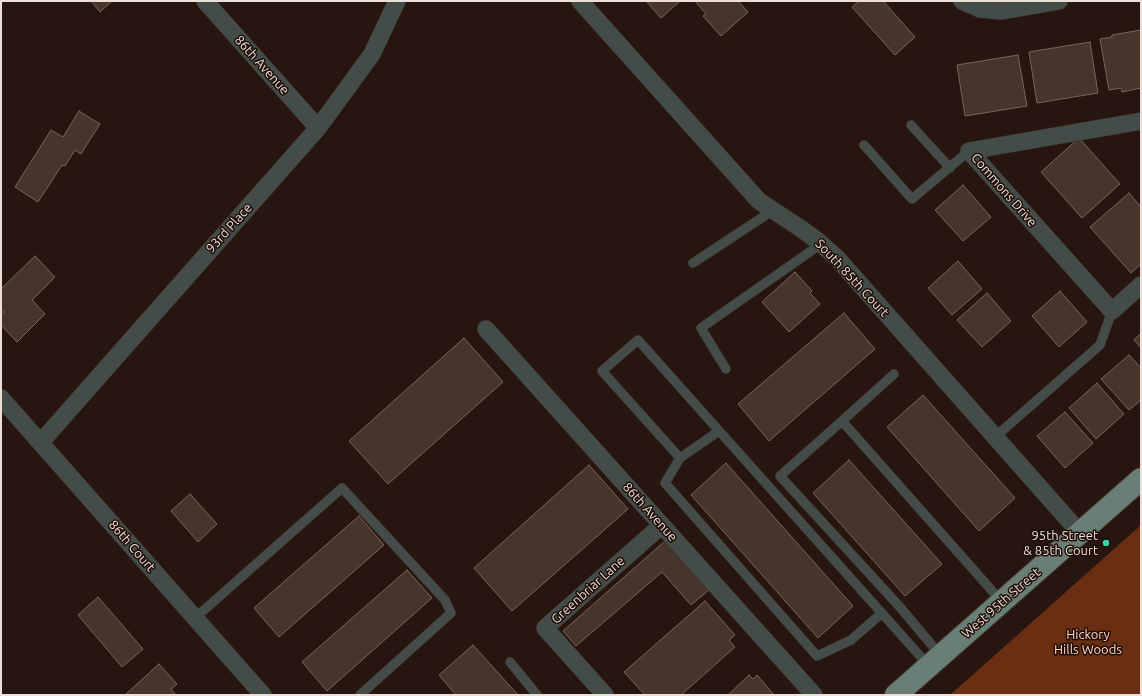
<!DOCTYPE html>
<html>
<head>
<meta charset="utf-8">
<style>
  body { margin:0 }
  #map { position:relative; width:1142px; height:696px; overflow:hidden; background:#27160f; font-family:Ubuntu,sans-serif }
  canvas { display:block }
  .frame { position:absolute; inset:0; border:2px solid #ecdfda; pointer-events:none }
</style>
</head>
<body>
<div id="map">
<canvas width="1142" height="696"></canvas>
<div class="frame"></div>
</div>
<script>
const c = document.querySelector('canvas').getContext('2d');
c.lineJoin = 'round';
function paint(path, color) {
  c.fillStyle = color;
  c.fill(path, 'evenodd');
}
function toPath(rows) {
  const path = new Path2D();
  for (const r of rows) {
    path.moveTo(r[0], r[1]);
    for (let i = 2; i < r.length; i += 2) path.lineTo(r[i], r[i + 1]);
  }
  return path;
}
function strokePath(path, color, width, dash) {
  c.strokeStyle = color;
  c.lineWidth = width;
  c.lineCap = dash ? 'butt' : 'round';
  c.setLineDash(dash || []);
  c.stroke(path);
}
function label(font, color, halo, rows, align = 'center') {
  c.font = font + ' Ubuntu,sans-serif';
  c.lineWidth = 3;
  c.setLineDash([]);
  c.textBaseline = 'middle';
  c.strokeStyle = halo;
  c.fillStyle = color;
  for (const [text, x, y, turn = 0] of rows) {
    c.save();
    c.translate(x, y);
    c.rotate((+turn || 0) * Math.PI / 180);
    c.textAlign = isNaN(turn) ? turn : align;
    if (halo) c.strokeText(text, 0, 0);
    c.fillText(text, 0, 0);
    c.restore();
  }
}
paint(toPath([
  [1141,525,1141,695,950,695]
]), '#6a2e13');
const building = toPath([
  [91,1,112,1,100,12,91,1],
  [646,1,680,1,661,18,646,1],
  [695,1,738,1,748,12,721,36,703,16,706,14,695,1],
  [859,1,883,1,915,37,895,55,852,7,859,1],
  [1141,30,1141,88,1122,92,1121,88,1109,90,1100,39,1112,37,1112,35,1141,30],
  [1090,42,1098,93,1037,103,1029,52,1090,42],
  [1018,55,1027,106,965,116,957,65,1018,55],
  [79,111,100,124,81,154,75,150,65,166,62,165,38,202,15,187,51,130,63,137,79,111],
  [1079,138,1120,184,1082,218,1041,172,1079,138],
  [963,185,991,217,963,241,935,210,963,185],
  [1129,193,1141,207,1141,264,1131,273,1090,227,1129,193],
  [35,256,55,277,32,300,45,314,17,342,1,325,1,315,4,312,1,309,1,289,35,256],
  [958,261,982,289,952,315,928,288,958,261],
  [795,272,812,291,810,293,820,304,789,332,762,302,795,272],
  [1060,291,1087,322,1059,347,1032,316,1060,291],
  [987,293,1011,321,982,347,957,320,987,293],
  [844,313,875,349,769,441,738,404,844,313],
  [1141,333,1141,348,1134,340,1141,333],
  [464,338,503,382,388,484,349,441,464,338],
  [1129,355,1141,368,1141,400,1129,410,1101,379,1129,355],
  [1097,383,1124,414,1096,439,1069,408,1097,383],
  [923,395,1015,498,979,531,887,427,923,395],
  [1065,412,1093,443,1065,468,1037,436,1065,412],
  [849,460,942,564,905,596,813,493,849,460],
  [726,463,853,606,818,638,691,495,726,463],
  [589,465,628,509,512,611,474,568,589,465],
  [190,494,217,524,198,542,171,511,190,494],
  [359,516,384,545,279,637,254,608,359,516],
  [665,541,709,590,691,605,662,572,576,646,563,631,665,541],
  [407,570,432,598,327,691,302,662,407,570],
  [98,597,143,649,122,667,78,615,98,597],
  [705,601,735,635,729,640,735,647,681,695,645,695,624,672,705,601],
  [473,645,518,695,456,695,439,675,473,645],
  [159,664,177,684,171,689,176,695,127,695,126,694,159,664],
  [749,675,753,679,757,675,774,695,728,695,749,675]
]);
paint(building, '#47342b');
strokePath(building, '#7b655c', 1);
const service = toPath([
  [911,125,950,168],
  [864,145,912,199,969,151],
  [693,263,772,211],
  [726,369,701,328,821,244],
  [842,421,894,374],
  [719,431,680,458,665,483,817,656,851,640,882,613],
  [995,437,1100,345,1112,311],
  [680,458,602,371,638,340,929,666],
  [195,618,342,488,445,600,451,613,360,695],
  [941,656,899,606,780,476,842,421,1002,602],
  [510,662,537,695]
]);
const minor = toPath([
  [205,1,318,128],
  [580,1,759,201,800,228,818,241,837,258,1080,533],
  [962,1,980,9,1001,11,1059,1],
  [1141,121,969,151,1112,311,1141,285],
  [486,329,814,695],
  [1,398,263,695],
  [41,442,318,128,372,54,397,1],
  [605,695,545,628,662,525]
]);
const primary = toPath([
  [896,695,1141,479]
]);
strokePath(service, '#43322b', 10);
strokePath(minor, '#43322b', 18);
strokePath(primary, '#43322b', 24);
strokePath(service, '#434c48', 9);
strokePath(minor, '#434c48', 17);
strokePath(primary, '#697e75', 22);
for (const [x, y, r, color] of [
  [1106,543,4,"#38d4a6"]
]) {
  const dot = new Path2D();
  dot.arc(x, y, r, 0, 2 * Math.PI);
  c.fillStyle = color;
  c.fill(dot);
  strokePath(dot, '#1e0d06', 1.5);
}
label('13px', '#ecdfda', '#1e0d06', [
  ["86th Avenue",262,65,48],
  ["Commons Drive",1004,190,49],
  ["93rd Place",229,228,-48],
  ["South 85th Court",852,278,47],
  ["86th Avenue",650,512,48],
  ["86th Court",132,546,49],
  ["Greenbriar Lane",588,590,-42],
  ["West 95th Street",1001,603,-41]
]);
label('13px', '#ecdfda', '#1e0d06', [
  ["95th Street",1098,536],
  ["& 85th Court",1098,551]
], 'right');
label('13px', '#fed3c1', '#1e0d06', [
  ["Hickory",1088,635],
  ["Hills Woods",1088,650]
]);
</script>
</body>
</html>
